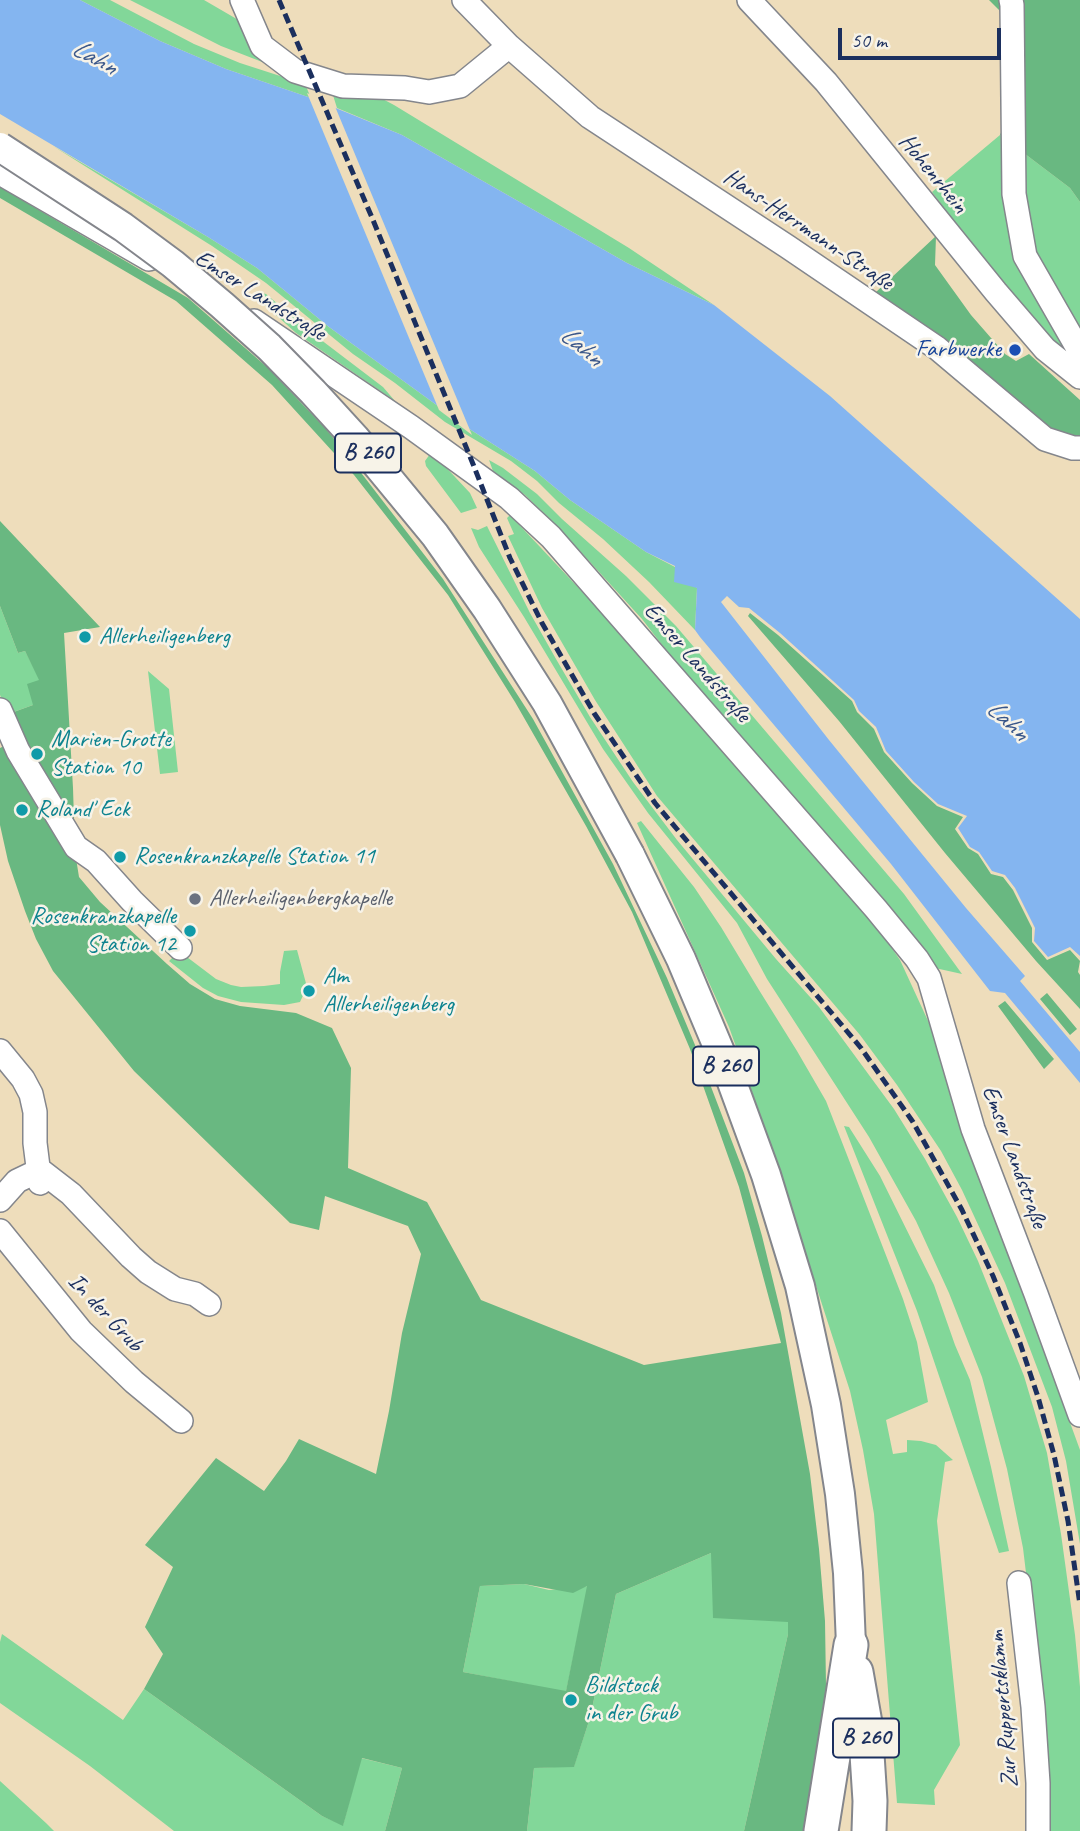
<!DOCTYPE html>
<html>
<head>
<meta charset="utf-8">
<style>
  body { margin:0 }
  #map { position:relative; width:1080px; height:1831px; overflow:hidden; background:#edb; font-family:Caveat,sans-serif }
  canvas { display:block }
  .scale { position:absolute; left:838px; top:28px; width:163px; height:32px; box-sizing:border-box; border:4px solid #1b2f5e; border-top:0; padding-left:9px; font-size:21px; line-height:24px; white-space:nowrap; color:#1b2f5e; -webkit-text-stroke:5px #f7f3e8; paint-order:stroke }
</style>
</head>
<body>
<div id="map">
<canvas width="1080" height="1831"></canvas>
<div class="scale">50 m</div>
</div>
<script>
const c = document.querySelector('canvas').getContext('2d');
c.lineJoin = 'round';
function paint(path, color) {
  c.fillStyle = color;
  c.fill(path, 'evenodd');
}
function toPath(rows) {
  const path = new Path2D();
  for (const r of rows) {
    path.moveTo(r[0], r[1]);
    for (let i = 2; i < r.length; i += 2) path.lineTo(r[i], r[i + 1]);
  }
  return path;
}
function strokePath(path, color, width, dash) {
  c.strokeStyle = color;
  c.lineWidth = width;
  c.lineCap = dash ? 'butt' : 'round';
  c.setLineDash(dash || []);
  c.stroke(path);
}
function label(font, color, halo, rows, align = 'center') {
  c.font = font + ' Caveat,sans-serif';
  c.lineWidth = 5;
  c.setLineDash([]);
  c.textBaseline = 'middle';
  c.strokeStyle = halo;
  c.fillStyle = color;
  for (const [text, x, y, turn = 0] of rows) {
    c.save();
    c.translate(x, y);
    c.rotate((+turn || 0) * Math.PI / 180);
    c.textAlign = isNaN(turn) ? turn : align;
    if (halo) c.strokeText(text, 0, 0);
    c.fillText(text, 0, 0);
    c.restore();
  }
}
paint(toPath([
  [80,0,110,0,194,44,240,63,305,84,311,98,226,69,160,41],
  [130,0,204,0,247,25,270,65,221,46],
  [332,92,377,96,394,105,629,248,714,305,627,263,402,135,337,108],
  [1000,135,1070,188,1080,202,1080,365,1045,336,975,250,932,192],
  [53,146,208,237,257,268,329,327,471,430,535,471,570,500,646,552,675,567,697,588,695,630,649,582,603,539,559,503,537,481,511,461,445,422,395,383,353,354,266,283,212,246],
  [259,292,266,294,312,333,383,387,395,401,296,333,255,296],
  [430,454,441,462,470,493,477,508,461,513,426,466,425,461],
  [489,460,503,468,537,494,562,519,626,576,676,626,904,894,962,974,935,968,889,906,798,804,679,667,642,619,557,526,525,495,493,471],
  [510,515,604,615,813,851,878,928,900,960,929,1023,944,1064,958,1115,1080,1450,1080,1544,1066,1461,1052,1407,1005,1283,962,1190,941,1151,897,1085,860,1035,657,796,595,700,542,608,508,536,514,534,507,518],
  [487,526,530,613,556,659,590,717,633,782,677,840,776,959,819,1007,894,1109,925,1159,957,1217,978,1261,1024,1376,1047,1453,1061,1534,1075,1635,1080,1687,1080,1831,1045,1831,1041,1698,1023,1548,1007,1469,982,1377,949,1293,916,1221,869,1137,767,979,737,923,648,813,603,749,524,617,479,547,471,528,478,530],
  [0,606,18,653,25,651,40,680,33,705,8,714,0,695],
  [148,671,169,689,178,772,160,774],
  [641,821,694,887,721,927,759,990,797,1051,826,1101,903,1299,917,1342,928,1402,886,1420,893,1454,907,1452,907,1440,921,1441,936,1445,953,1460,945,1462,937,1521,960,1745,934,1790,935,1805,897,1803,874,1514,863,1450,850,1391,768,1137,729,1027,637,823],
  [297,950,307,987,300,1002,284,1005,241,1002,218,996,203,988,169,961,179,951,216,979,231,985,241,987,264,986,280,984,280,972,284,951],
  [844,1126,849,1127,880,1176,934,1285,955,1345,970,1380,991,1467,1009,1551,999,1553,917,1311],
  [711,1553,788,1621,788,1634,744,1831,527,1831,534,1768,574,1766,590,1718,616,1594],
  [524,1584,549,1590,588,1586,566,1692,463,1672,480,1586],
  [2,1634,123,1720,144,1689,322,1816,343,1825,361,1758,402,1768,385,1831,174,1831,90,1766,0,1703,0,1642],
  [0,1781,46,1823,54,1831,0,1831]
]), '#82d799');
paint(toPath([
  [989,0,1080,0,1080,202,1070,188,1000,135,1020,83,1016,27],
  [0,187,188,298,268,368,325,428,345,452,443,579,533,719,613,864,667,978,695,1045,744,1173,762,1236,781,1313,810,1474,819,1549,825,1621,826,1686,825,1731,808,1831,744,1831,788,1634,788,1622,713,1618,711,1553,616,1594,590,1718,574,1767,534,1768,527,1831,385,1831,402,1768,362,1758,343,1826,322,1816,144,1689,163,1654,145,1627,173,1567,145,1545,216,1458,264,1491,286,1461,299,1439,376,1474,389,1411,402,1333,421,1254,408,1226,325,1196,319,1230,290,1223,134,1071,53,971,36,939,25,911,8,861,0,825,0,748,6,745,0,717,33,705,27,684,39,680,25,651,18,653,0,606,0,521,100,627,64,633,73,788,75,852,79,877,100,902,167,964,190,984,215,999,240,1006,296,1013,332,1028,351,1068,348,1168,427,1202,481,1300,644,1365,781,1343,739,1187,690,1049,632,912,586,826,515,702,448,595,354,475,272,385,176,301,0,198],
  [524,1584,573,1593,587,1586,566,1691,463,1672,480,1586],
  [936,236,935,265,971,315,1005,354,1016,361,1029,354,1080,400,1080,441,1060,435,1037,422,875,293],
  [750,613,778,635,852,701,857,712,874,729,884,752,912,783,937,806,963,817,955,829,968,848,978,854,991,874,1003,877,1013,890,1032,928,1032,942,1047,960,1070,950,1080,961,1078,972,1080,975,1080,1009,1036,961,945,853,839,721,748,616],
  [1047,993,1077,1029,1070,1035,1040,999],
  [1005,1001,1054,1059,1044,1069,998,1006]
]), '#69b881');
paint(toPath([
  [0,0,80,0,160,41,226,69,311,98,402,135,627,263,714,305,830,396,1080,619,1080,956,1070,947,1048,957,1034,941,1035,928,1015,888,1005,875,992,871,979,852,970,847,958,828,967,816,938,804,914,782,886,751,876,727,859,711,854,700,780,633,749,608,739,607,727,596,721,602,829,740,966,908,1025,976,1020,981,1080,1052,1080,1083,1005,993,990,991,891,864,700,637,695,630,697,588,674,582,675,566,646,552,570,500,535,471,471,430,329,327,257,268,208,237,0,114]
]), '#84b5f0');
paint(toPath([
  [307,93,334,104,472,435,439,410]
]), '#edb');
const minor = toPath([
  [242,0,262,46,295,71,343,86,405,88,429,92,460,86,509,46,590,117,788,247,937,348,1045,439,1073,448,1080,448],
  [464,0,509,46],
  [749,0,826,82,996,292,1045,349,1080,377],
  [1011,0,1012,5,1014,194,1025,256,1080,352],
  [0,173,149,259],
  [254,321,411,427,509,498,551,537,876,909,917,959,929,978,973,1129,1036,1294,1080,1415],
  [0,710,18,751,76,847,96,861,132,901,180,948],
  [0,1051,23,1079,31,1094,35,1112,35,1143,40,1183],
  [40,1170,71,1194,131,1257,148,1272,175,1289,195,1294,209,1304],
  [0,1200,17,1181,40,1170],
  [0,1231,81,1331,134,1382,181,1421],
  [1019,1583,1033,1707,1038,1783,1038,1831]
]);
const major = toPath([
  [630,855,681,959,726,1066,766,1175,800,1286,826,1405,840,1494,848,1573,851,1645]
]);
const highway = toPath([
  [856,1672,865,1723,870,1801,869,1831],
  [821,1831,851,1645]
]);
strokePath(minor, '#84868c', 26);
strokePath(major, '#84868c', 32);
strokePath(highway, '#84868c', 37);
strokePath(minor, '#fff', 23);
strokePath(major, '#fff', 28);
strokePath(highway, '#fff', 33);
strokePath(toPath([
  [279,0,373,220,473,464,510,558,542,623,594,713,655,803,861,1048,913,1122,962,1210,993,1276,1020,1343,1038,1397,1054,1455,1068,1521,1080,1605]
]), '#1b2f5e', 5, [10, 5]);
const majorBridge = toPath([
  [0,147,123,227,173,264,222,305,269,347,313,392,355,438,435,535,487,609,547,703,630,855]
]);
strokePath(majorBridge, '#84868c', 32, []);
strokePath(majorBridge, '#fff', 28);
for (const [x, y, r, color] of [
  [1015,350,7,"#1a4fb4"],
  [85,637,7,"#0f9aa8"],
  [37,754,7,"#0f9aa8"],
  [22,810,7,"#0f9aa8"],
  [120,857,7,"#0f9aa8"],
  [195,899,7,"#6b7280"],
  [190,931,7,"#0f9aa8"],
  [309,991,7,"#0f9aa8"],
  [571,1700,7,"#0f9aa8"]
]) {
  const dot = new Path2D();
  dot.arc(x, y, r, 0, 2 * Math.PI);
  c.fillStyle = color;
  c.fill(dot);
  strokePath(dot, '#f7f3e8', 2.5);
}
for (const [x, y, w] of [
  [368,453,66],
  [726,1066,66],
  [866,1738,66]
]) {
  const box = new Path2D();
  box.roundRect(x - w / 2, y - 19.5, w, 39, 5);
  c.fillStyle = '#f7f3e8';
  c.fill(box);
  strokePath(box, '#1b2f5e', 2);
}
label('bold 23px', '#1b2f5e', null, [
  ["B 260",368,453],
  ["B 260",726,1066],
  ["B 260",866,1738]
]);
label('24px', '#1b2f5e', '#f7f3e8', [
  ["Hohenrhein",933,174,51],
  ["Hans-Herrmann-Straße",808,230,34],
  ["Emser Landstraße",260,296,32],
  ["Emser Landstraße",697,663,49],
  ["Emser Landstraße",1014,1157,70],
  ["In der Grub",105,1313,47],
  ["Zur Ruppertsklamm",1004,1709,-95]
]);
label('24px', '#164399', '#f7f3e8', [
  ["Farbwerke",1001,350]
], 'right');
label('24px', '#0d838f', '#f7f3e8', [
  ["Allerheiligenberg",99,637],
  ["Marien-Grotte",51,740],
  ["Station 10",51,768],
  ["Roland' Eck",36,810],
  ["Rosenkranzkapelle Station 11",134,857],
  ["Rosenkranzkapelle",176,917,"right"],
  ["Station 12",176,945,"right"],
  ["Am",323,977],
  ["Allerheiligenberg",323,1005],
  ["Bildstock",585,1686],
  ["in der Grub",585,1714]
], 'left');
label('24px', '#5b616d', '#f7f3e8', [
  ["Allerheiligenbergkapelle",209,899]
], 'left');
label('italic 26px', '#3a578a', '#f7f3e8', [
  ["Lahn",94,58,29],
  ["Lahn",581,347,40],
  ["Lahn",1007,721,43]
]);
</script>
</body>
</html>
